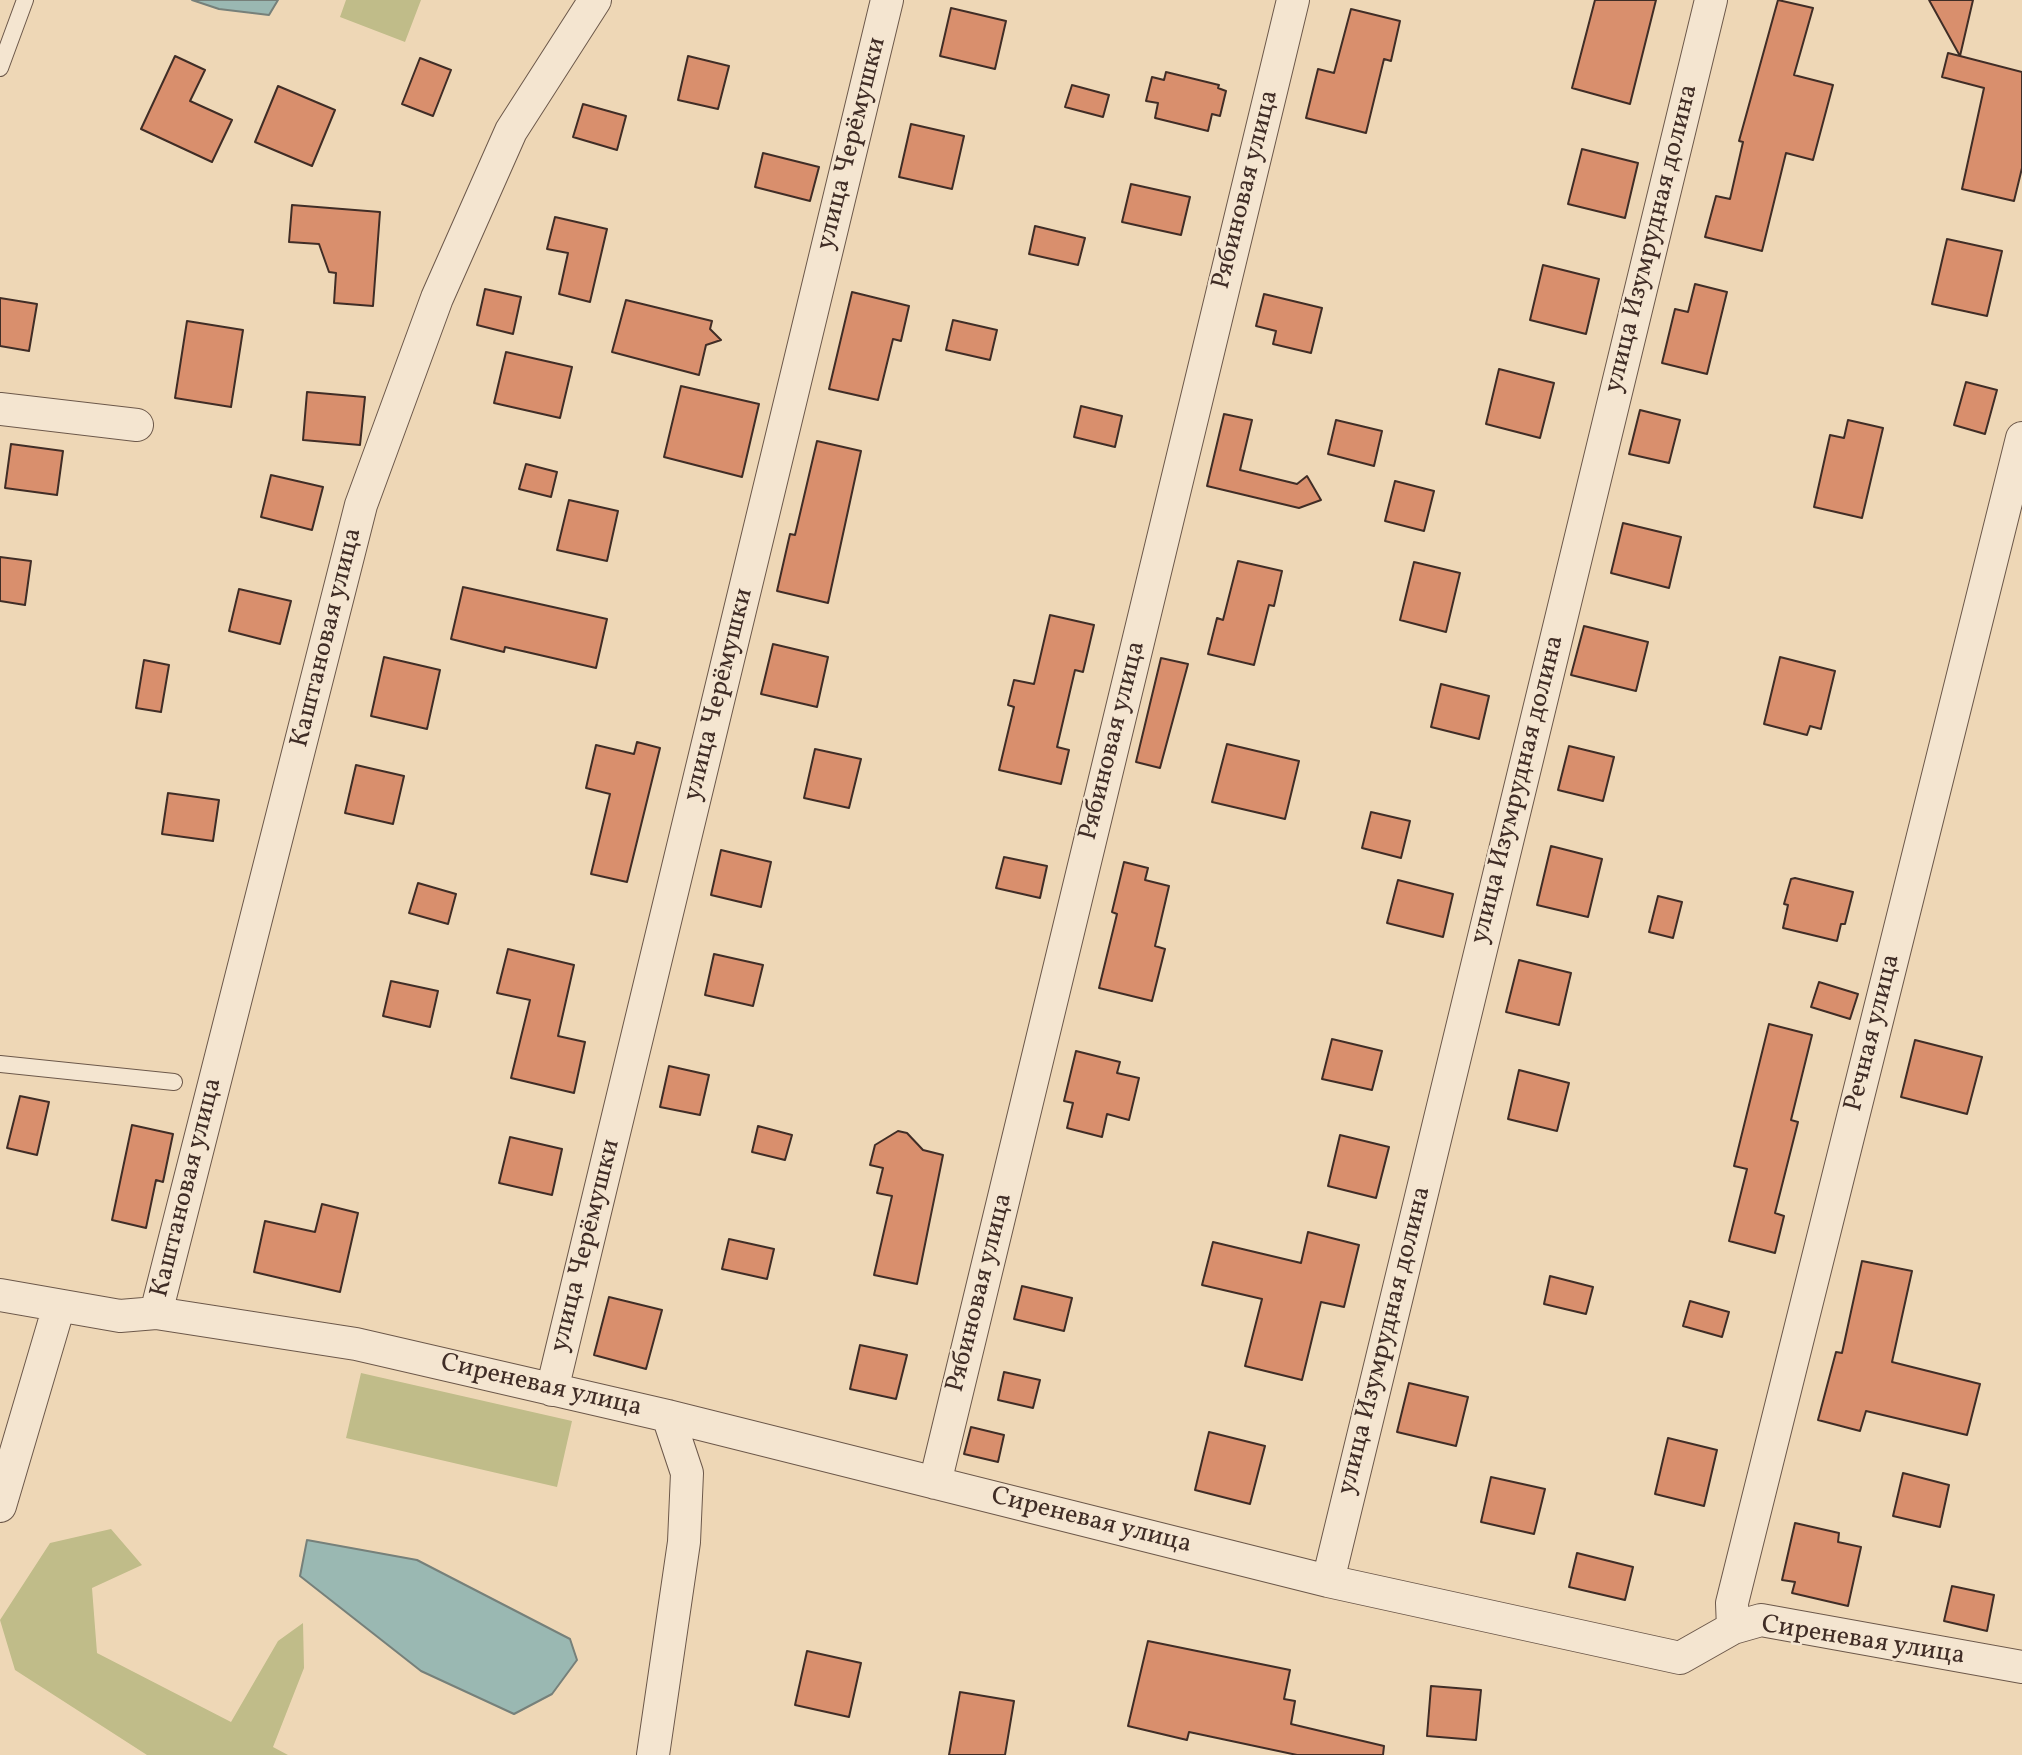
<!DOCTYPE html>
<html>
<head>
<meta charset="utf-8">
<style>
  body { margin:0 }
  canvas { display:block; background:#eed7b6 }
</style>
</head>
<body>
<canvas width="2022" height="1755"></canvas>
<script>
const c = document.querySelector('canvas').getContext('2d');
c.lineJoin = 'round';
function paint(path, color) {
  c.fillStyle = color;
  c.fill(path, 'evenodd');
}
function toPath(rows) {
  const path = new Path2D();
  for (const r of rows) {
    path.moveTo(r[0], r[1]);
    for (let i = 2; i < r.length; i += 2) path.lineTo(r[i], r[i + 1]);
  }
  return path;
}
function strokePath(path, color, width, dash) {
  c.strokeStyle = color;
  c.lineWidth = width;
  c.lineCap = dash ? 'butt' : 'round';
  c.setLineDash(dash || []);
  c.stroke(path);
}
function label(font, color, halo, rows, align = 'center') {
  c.font = font + ' Vollkorn,serif';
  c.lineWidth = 5;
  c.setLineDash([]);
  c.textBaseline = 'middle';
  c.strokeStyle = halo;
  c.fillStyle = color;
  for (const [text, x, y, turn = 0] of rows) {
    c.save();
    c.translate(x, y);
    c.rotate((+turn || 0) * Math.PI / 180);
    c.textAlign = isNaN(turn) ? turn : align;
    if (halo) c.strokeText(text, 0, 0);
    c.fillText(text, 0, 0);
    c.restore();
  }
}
paint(toPath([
  [346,0,421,0,405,42,340,17],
  [361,1373,572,1421,557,1487,346,1438],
  [111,1529,142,1565,92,1588,97,1653,231,1722,278,1641,303,1623,304,1668,273,1747,288,1755,147,1755,15,1670,0,1620,50,1543]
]), '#c0bc89');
const water = toPath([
  [192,0,278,0,269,15,219,9,192,0],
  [307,1540,417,1560,570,1639,577,1660,552,1694,514,1714,421,1671,300,1576,307,1540]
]);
paint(water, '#9ab8b2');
strokePath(water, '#76807a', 2);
const building = toPath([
  [1595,0,1656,0,1630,104,1572,88,1595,0],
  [1778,0,1813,8,1794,75,1833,85,1813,160,1786,153,1762,251,1705,237,1716,196,1730,199,1743,142,1739,141,1778,0],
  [1929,0,1973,0,1960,56,2022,72,2022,168,2014,201,1962,189,1984,88,1942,77,1948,53,1960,56,1929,0],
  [951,8,1006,21,995,69,940,56,951,8],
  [1351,9,1400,21,1391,61,1384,59,1366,133,1306,118,1318,69,1334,73,1351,9],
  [175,56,205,70,190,101,232,120,212,162,141,129,175,56],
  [688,56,729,66,718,109,678,100,688,56],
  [420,58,451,70,433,116,402,104,420,58],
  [1166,72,1219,85,1218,88,1226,91,1220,116,1212,114,1208,131,1155,118,1158,103,1146,101,1152,77,1164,80,1166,72],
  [1072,85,1109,95,1103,117,1065,107,1072,85],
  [278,86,335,110,312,166,255,142,278,86],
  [583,104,626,116,617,150,573,137,583,104],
  [911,124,964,136,952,189,899,177,911,124],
  [1582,149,1638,163,1625,218,1568,204,1582,149],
  [763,153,819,167,810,201,755,187,763,153],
  [1131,184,1190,197,1181,235,1122,222,1131,184],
  [292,205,380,212,373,306,334,303,336,273,329,272,319,244,289,242,292,205],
  [555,217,607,229,590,302,559,294,568,253,547,249,555,217],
  [1035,226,1085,238,1078,265,1029,254,1035,226],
  [1947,239,2002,251,1987,316,1932,304,1947,239],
  [1543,265,1599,279,1586,334,1530,320,1543,265],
  [1695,284,1727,292,1707,374,1662,363,1675,309,1688,312,1695,284],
  [485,289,521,297,513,334,477,325,485,289],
  [852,292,909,306,901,341,893,339,878,400,829,389,852,292],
  [1264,294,1322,308,1311,353,1273,344,1276,331,1256,326,1264,294],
  [0,298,37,304,29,351,0,346,0,298],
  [626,300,712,321,710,329,721,340,706,345,699,375,612,352,626,300],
  [953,320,997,330,990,360,946,350,953,320],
  [187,321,243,330,231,407,175,398,187,321],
  [506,352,572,367,560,418,494,403,506,352],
  [1499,369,1554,383,1540,438,1486,424,1499,369],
  [1966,382,1997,390,1985,434,1954,425,1966,382],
  [681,386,759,404,742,477,664,457,681,386],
  [307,392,365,397,360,445,303,440,307,392],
  [1081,406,1122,416,1115,447,1074,437,1081,406],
  [1640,410,1680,420,1669,463,1629,454,1640,410],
  [1224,414,1252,420,1240,470,1297,484,1307,476,1321,500,1299,508,1207,486,1224,414],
  [1336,420,1382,431,1374,466,1328,454,1336,420],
  [1848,420,1883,428,1862,518,1814,507,1830,435,1844,438,1848,420],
  [817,441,861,451,828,603,777,591,790,534,795,535,817,441],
  [11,444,63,451,57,495,5,488,11,444],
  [526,464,557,472,551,497,519,489,526,464],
  [271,475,323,487,312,530,261,517,271,475],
  [1395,481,1434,491,1424,531,1385,521,1395,481],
  [569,500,618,511,607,561,557,550,569,500],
  [1623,523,1681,537,1669,588,1611,573,1623,523],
  [0,557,31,561,25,605,0,601,0,557],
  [1238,561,1282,571,1274,606,1269,605,1254,665,1208,654,1217,618,1223,620,1238,561],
  [1414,562,1460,573,1446,632,1400,620,1414,562],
  [463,587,607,619,596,668,505,647,504,652,451,639,463,587],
  [239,589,291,601,280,644,229,631,239,589],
  [1050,615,1094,625,1083,672,1075,670,1057,747,1069,750,1061,784,999,770,1014,707,1008,705,1014,680,1034,684,1050,615],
  [1584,626,1648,642,1636,691,1571,675,1584,626],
  [773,644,828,657,817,707,761,694,773,644],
  [384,657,440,670,427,729,371,716,384,657],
  [1780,657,1835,671,1821,729,1810,726,1807,735,1764,724,1780,657],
  [1161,658,1188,664,1160,768,1136,762,1161,658],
  [144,660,169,665,161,712,136,708,144,660],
  [1441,684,1489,696,1479,739,1431,727,1441,684],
  [637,742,660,748,627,882,591,874,610,794,586,788,596,745,634,754,637,742],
  [1227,744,1299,761,1285,819,1212,802,1227,744],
  [1569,746,1614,757,1603,801,1558,790,1569,746],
  [815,749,861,759,849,808,804,798,815,749],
  [356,765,404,776,393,824,345,813,356,765],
  [168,793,219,800,213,841,162,834,168,793],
  [1371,812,1410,821,1401,858,1362,848,1371,812],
  [1551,846,1602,859,1588,917,1537,905,1551,846],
  [721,850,771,862,761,907,711,895,721,850],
  [1004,857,1047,866,1040,898,996,888,1004,857],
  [1124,862,1148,868,1145,880,1169,886,1155,946,1165,949,1152,1001,1099,988,1117,914,1112,912,1124,862],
  [1795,878,1853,892,1845,924,1841,924,1837,941,1783,928,1788,905,1784,904,1791,879,1795,878],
  [1398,880,1453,894,1443,937,1387,923,1398,880],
  [418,883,456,894,448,924,409,913,418,883],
  [1658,896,1682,902,1673,938,1649,932,1658,896],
  [508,949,574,965,558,1036,585,1042,574,1093,511,1078,530,1000,497,993,508,949],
  [714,954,763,965,753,1006,705,995,714,954],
  [1519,960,1571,973,1559,1025,1506,1012,1519,960],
  [391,981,438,991,430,1027,383,1016,391,981],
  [1819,982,1858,994,1850,1019,1811,1007,1819,982],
  [1769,1024,1812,1035,1791,1120,1798,1122,1775,1213,1784,1216,1775,1253,1729,1241,1747,1169,1734,1166,1769,1024],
  [1332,1039,1382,1051,1372,1090,1322,1079,1332,1039],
  [1915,1040,1982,1057,1967,1114,1901,1097,1915,1040],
  [1076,1051,1120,1062,1117,1073,1139,1078,1129,1120,1107,1114,1102,1137,1067,1128,1073,1103,1064,1101,1076,1051],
  [669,1066,709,1075,700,1115,660,1107,669,1066],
  [1519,1070,1569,1083,1557,1131,1508,1119,1519,1070],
  [20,1096,49,1102,37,1155,7,1148,20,1096],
  [132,1125,173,1134,163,1182,156,1180,146,1228,112,1220,132,1125],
  [758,1126,792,1135,785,1160,752,1152,758,1126],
  [898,1131,907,1133,923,1150,943,1155,917,1284,874,1275,892,1196,877,1193,883,1168,870,1165,875,1145,898,1131],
  [1340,1135,1389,1147,1376,1198,1328,1186,1340,1135],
  [510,1137,562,1149,552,1195,499,1183,510,1137],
  [322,1204,358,1213,340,1292,254,1272,265,1221,315,1232,322,1204],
  [1308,1232,1359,1245,1344,1307,1321,1302,1302,1380,1245,1366,1262,1299,1202,1285,1213,1242,1301,1263,1308,1232],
  [729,1239,774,1249,767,1279,722,1269,729,1239],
  [1862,1261,1912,1271,1892,1362,1980,1384,1967,1435,1866,1411,1860,1431,1818,1420,1836,1352,1842,1353,1862,1261],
  [1550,1276,1593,1287,1586,1314,1544,1304,1550,1276],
  [1022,1286,1072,1298,1064,1331,1014,1319,1022,1286],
  [609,1297,662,1310,646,1369,594,1355,609,1297],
  [1690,1301,1729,1312,1722,1337,1683,1326,1690,1301],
  [860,1345,907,1355,896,1399,850,1389,860,1345],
  [1004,1372,1040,1380,1033,1408,998,1400,1004,1372],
  [1409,1383,1468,1397,1456,1446,1397,1432,1409,1383],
  [971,1427,1004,1435,998,1462,964,1454,971,1427],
  [1209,1432,1265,1446,1250,1504,1195,1490,1209,1432],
  [1668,1438,1717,1450,1704,1506,1655,1494,1668,1438],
  [1903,1473,1949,1485,1940,1527,1893,1516,1903,1473],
  [1491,1477,1545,1489,1534,1534,1481,1522,1491,1477],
  [1795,1523,1839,1533,1838,1542,1861,1547,1848,1606,1792,1593,1795,1582,1782,1580,1795,1523],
  [1577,1553,1633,1567,1625,1600,1569,1587,1577,1553],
  [1952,1586,1994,1595,1987,1631,1944,1621,1952,1586],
  [1148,1641,1290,1670,1284,1699,1295,1701,1291,1724,1384,1746,1383,1755,1297,1755,1189,1732,1187,1740,1128,1726,1148,1641],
  [807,1651,861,1663,849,1717,795,1705,807,1651],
  [1431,1686,1481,1690,1476,1740,1427,1736,1431,1686],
  [960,1692,1014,1701,1005,1755,949,1755,960,1692]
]);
paint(building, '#d98f6d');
strokePath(building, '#402d26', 2);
const lane = toPath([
  [0,68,25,0],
  [0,1064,174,1082]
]);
const street = toPath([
  [0,409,137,425],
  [0,1295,120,1316,156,1313,356,1344,668,1416,1328,1581,1680,1658,1733,1628,1761,1620,2022,1667],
  [156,1313,361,505,437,298,511,131,595,0],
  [552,1390,887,0],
  [935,1483,1293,0],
  [0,1506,59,1306],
  [1328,1581,1711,0],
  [1733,1628,1732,1603,2022,438],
  [653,1755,684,1542,687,1473,668,1416]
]);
strokePath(lane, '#6c584a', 18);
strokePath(street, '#6c584a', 34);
strokePath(lane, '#f4e5d0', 16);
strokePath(street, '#f4e5d0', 32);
label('26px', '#402d26', '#f4e5d0', [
  ["улица Черёмушки",853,144,-76],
  ["Рябиновая улица",1247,190,-76],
  ["улица Изумрудная долина",1653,239,-76],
  ["Каштановая улица",328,638,-76],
  ["улица Черёмушки",720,695,-76],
  ["Рябиновая улица",1114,741,-76],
  ["улица Изумрудная долина",1519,790,-76],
  ["Речная улица",1874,1033,-76],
  ["Каштановая улица",188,1188,-76],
  ["улица Черёмушки",587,1246,-76],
  ["Рябиновая улица",981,1293,-76],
  ["улица Изумрудная долина",1386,1341,-76],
  ["Сиреневая улица",541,1387,13],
  ["Сиреневая улица",1091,1522,14],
  ["Сиреневая улица",1863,1642,9]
]);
</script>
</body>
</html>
